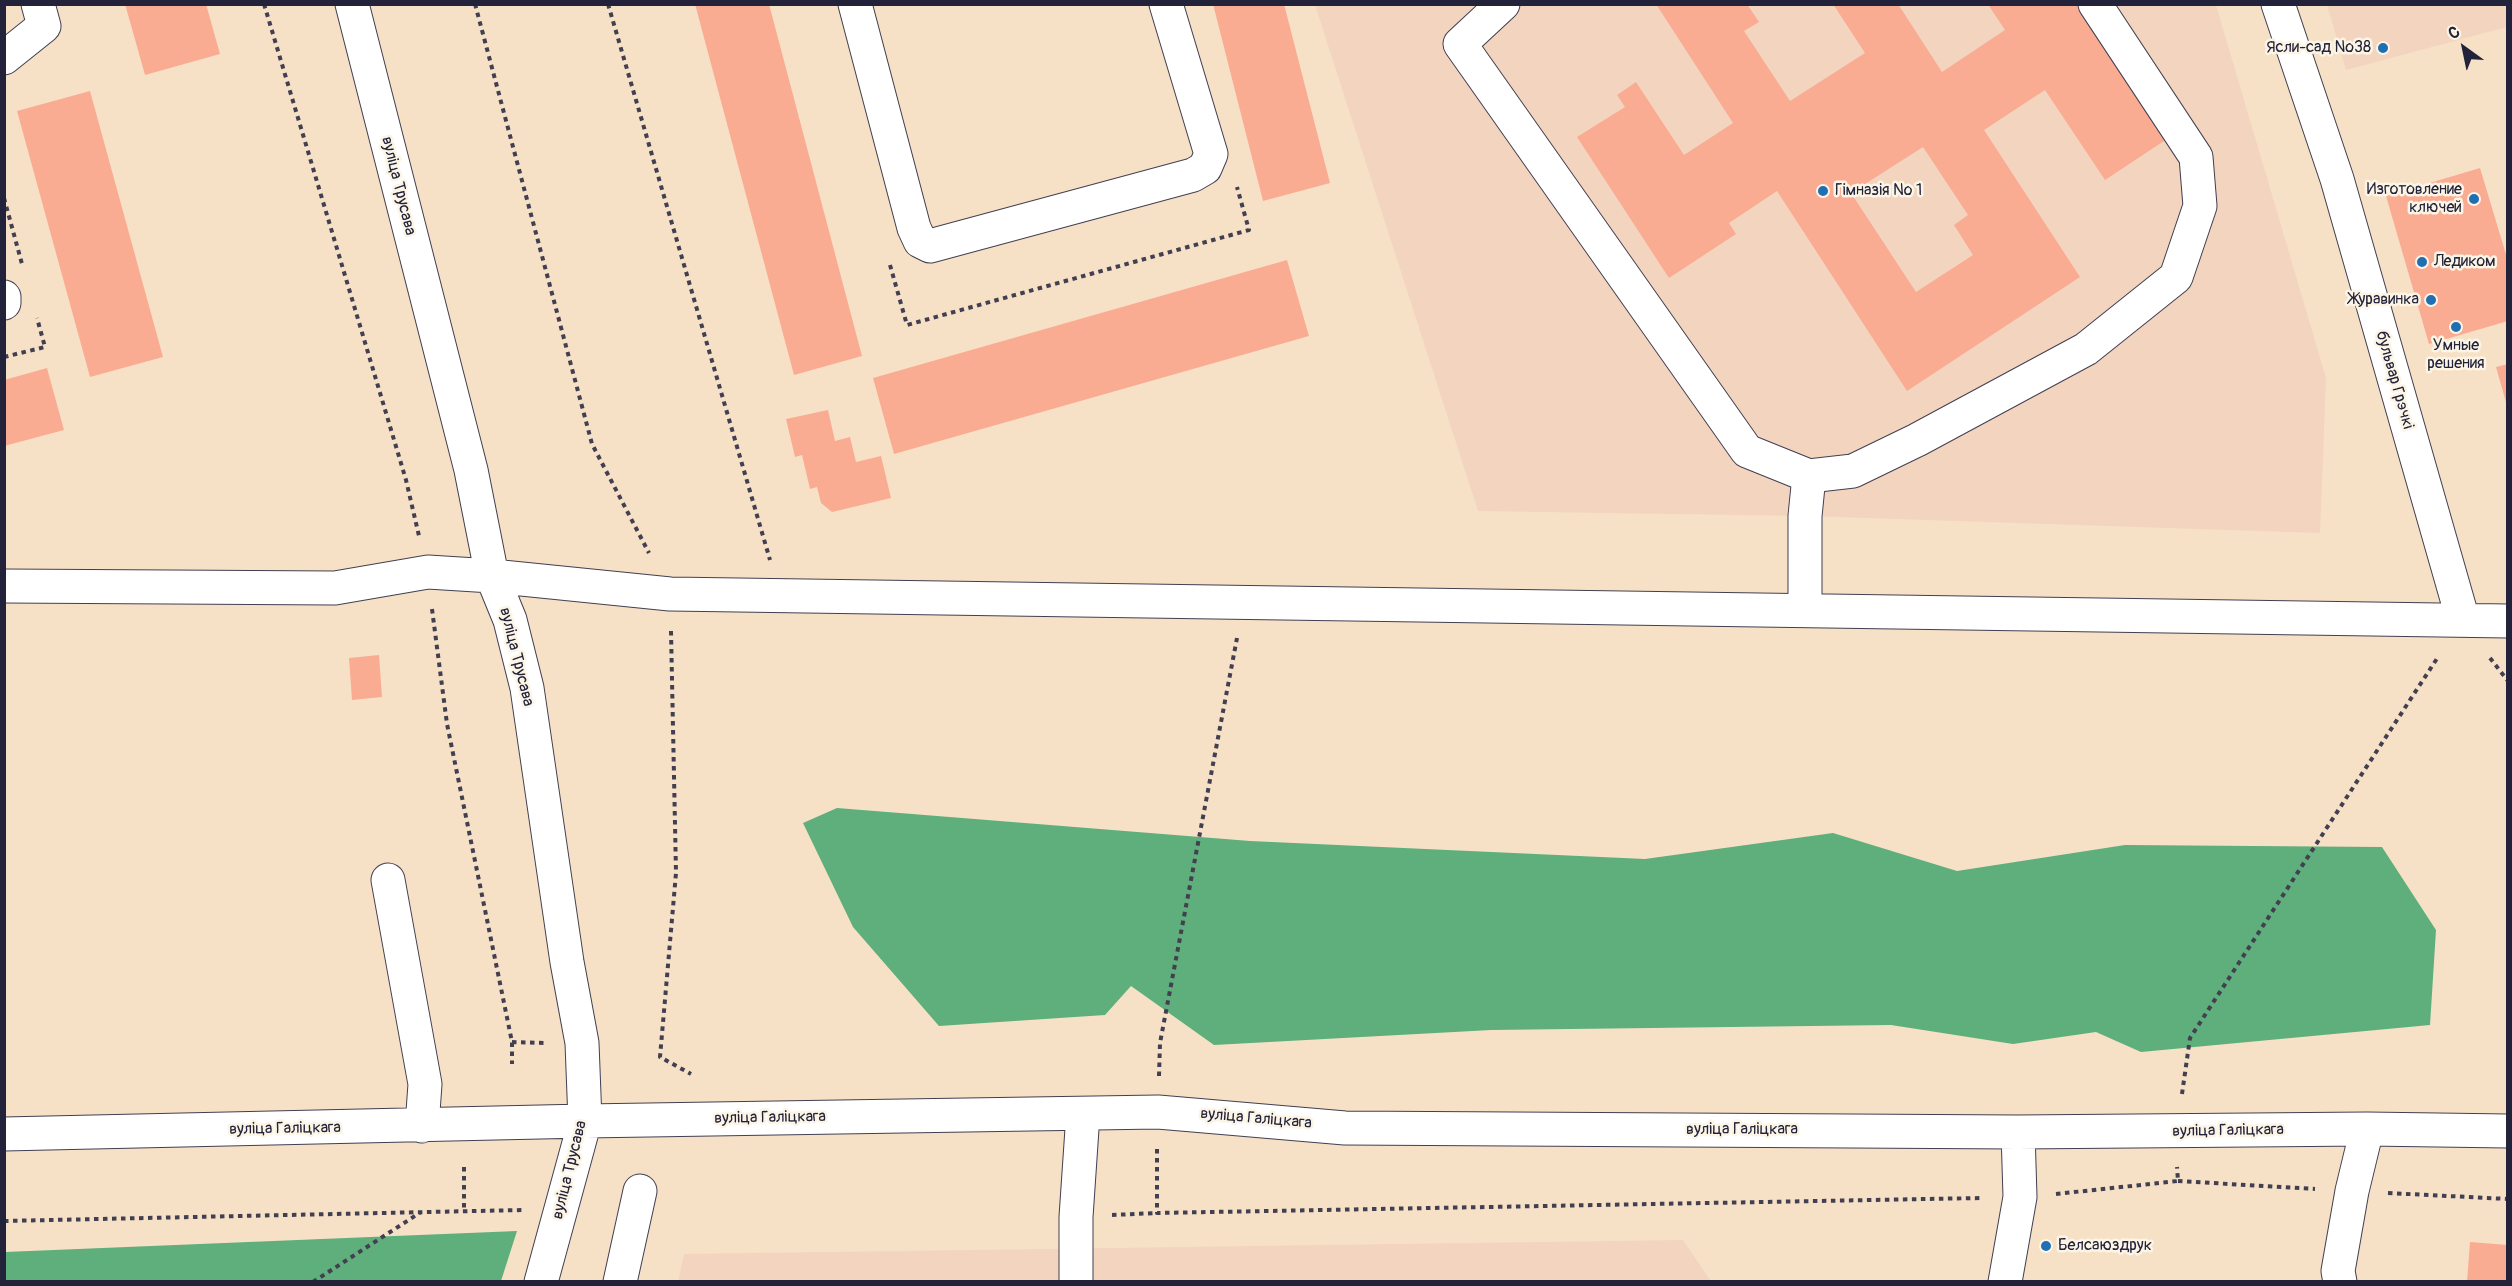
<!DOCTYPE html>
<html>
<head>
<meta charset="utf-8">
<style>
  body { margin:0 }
  #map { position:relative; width:2512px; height:1286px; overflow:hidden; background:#f6e1c7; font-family:Pangolin,sans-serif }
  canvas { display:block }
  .frame { position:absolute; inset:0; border:6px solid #22223b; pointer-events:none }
  .north { position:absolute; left:2434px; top:18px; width:60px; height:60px; -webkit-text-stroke:4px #fcf5e5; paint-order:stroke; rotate:327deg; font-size:16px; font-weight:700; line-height:24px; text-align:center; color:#22223b }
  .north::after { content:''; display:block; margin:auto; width:21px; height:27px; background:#22223b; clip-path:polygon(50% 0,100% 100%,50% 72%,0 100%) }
</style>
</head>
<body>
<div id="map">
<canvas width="2512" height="1286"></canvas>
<div class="frame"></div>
<div class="north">С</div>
</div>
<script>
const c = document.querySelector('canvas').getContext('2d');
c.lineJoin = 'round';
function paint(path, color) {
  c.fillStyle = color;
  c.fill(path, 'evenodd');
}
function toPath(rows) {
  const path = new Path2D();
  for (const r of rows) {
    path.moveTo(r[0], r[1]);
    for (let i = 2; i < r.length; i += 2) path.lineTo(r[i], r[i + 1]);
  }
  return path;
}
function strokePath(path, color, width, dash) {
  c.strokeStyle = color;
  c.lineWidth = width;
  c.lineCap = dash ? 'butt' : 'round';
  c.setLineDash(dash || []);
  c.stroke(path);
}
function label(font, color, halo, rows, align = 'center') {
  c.font = font + ' Pangolin,sans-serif';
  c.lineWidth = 5;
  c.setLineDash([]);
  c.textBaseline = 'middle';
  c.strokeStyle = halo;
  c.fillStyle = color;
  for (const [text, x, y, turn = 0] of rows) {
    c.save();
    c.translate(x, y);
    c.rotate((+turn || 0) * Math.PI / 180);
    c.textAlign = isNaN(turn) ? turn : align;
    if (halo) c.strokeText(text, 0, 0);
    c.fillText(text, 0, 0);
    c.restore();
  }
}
paint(toPath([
  [1315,5,2216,5,2326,378,2320,533,1805,516,1478,511],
  [2327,5,2507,5,2507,27,2346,70],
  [1683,1240,1711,1281,678,1282,684,1254]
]), '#f3d4bf');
paint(toPath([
  [837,808,1250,841,1645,859,1833,833,1957,871,2125,845,2382,847,2436,930,2430,1025,2141,1052,2096,1032,2013,1044,1891,1025,1491,1030,1214,1045,1131,986,1105,1015,939,1026,853,927,803,823],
  [517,1231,501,1281,5,1281,5,1252]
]), '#5eaf7b');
paint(toPath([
  [125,4,206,4,220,54,145,75],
  [695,4,769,4,862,356,794,375],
  [1213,4,1284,4,1330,183,1263,201],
  [1656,4,1747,4,1759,22,1744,31,1790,101,1865,53,1833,4,1898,4,1942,72,2005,30,1989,6,1990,4,2083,4,2170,137,2105,180,2045,90,1984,130,2080,277,1907,391,1777,191,1729,223,1736,234,1669,278,1577,137,1625,107,1617,95,1636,82,1684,155,1733,123],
  [1923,147,1968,215,1954,225,1973,255,1916,292,1851,193],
  [90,91,163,357,90,377,17,111],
  [2480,168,2508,261,2508,321,2429,344,2386,196],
  [1287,260,1309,336,894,454,873,378],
  [2508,364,2508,406,2507,406,2496,367],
  [47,368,64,430,4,446,4,380],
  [828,410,835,441,850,437,856,462,881,456,891,498,832,512,821,503,817,487,810,489,802,455,795,457,786,419],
  [379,655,382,697,352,700,349,658],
  [2470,1242,2508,1245,2507,1282,2467,1282]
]), '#faac93');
const minor = toPath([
  [352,4,471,470,492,576,510,620,527,688,567,962,582,1043,585,1121,541,1282],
  [855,4,914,228,920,241,930,246,1193,175,1205,168,1211,154,1166,4],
  [1503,4,1460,44,1747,451,1809,476,1805,516,1805,610],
  [2278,4,2337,179,2463,620],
  [4,58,44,26,38,4],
  [4,297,4,303],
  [1809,476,1853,471,1917,440,2086,349,2176,277,2200,206,2196,157,2095,4],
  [4,586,335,588,428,572,492,576,670,594,2508,621],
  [388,880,425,1084,422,1126],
  [4,1134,585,1121,1158,1112,1345,1128,2018,1132,2367,1129,2508,1131],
  [620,1282,640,1191],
  [1076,1282,1076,1217,1083,1114],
  [2005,1282,2020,1197,2018,1132],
  [2340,1282,2338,1271,2352,1191,2367,1129]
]);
strokePath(minor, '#423f50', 35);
strokePath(toPath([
  [264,4,406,480,419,536],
  [475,4,592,444,649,553],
  [608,4,770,560],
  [4,198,22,264],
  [890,265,907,325,1249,230,1237,187],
  [4,357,45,347,37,318],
  [432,609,447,724,512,1042,512,1064],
  [671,631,676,873,660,1057,691,1074],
  [2490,658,2508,681],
  [512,1042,544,1043],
  [1159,1076,1160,1043,1237,638],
  [2182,1094,2190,1038,2438,657],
  [1157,1149,1157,1213,1982,1198],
  [464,1167,464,1212],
  [2178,1181,2315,1189],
  [2388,1193,2508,1199],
  [2056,1194,2178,1181,2177,1167],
  [1112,1215,1157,1213],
  [4,1221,523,1210],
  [313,1282,421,1212]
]), '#423f50', 4, [4.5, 4.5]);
strokePath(minor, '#fff', 33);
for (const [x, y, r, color] of [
  [2383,48,6,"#1f6fb2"],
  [1823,191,6,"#1f6fb2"],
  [2474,199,6,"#1f6fb2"],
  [2422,262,6,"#1f6fb2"],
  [2431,300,6,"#1f6fb2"],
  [2456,327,6,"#1f6fb2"],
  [2046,1246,6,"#1f6fb2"]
]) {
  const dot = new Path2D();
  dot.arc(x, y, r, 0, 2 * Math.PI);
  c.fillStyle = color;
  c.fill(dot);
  strokePath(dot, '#fcf5e5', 2);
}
label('16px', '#22223b', '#fcf5e5', [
  ["Ясли-сад №38",2371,48],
  ["Изготовление",2462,190],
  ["ключей",2462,208],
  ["Гімназія № 1",1835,191,"left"],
  ["Ледиком",2434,262,"left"],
  ["Журавинка",2419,300],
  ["Умные",2456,346,"center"],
  ["решения",2456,364,"center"],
  ["Белсаюздрук",2058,1246,"left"]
], 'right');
label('16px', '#22223b', '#fcf5e5', [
  ["вуліца Трусава",398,186,76],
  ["бульвар Грэчкі",2394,380,74],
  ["вуліца Трусава",516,657,76],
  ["вуліца Галіцкага",770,1118,-1],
  ["вуліца Галіцкага",1256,1119,5],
  ["вуліца Галіцкага",285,1129,-1],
  ["вуліца Галіцкага",1742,1130],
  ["вуліца Галіцкага",2228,1131,-1],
  ["вуліца Трусава",570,1170,-76]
]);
</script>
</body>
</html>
